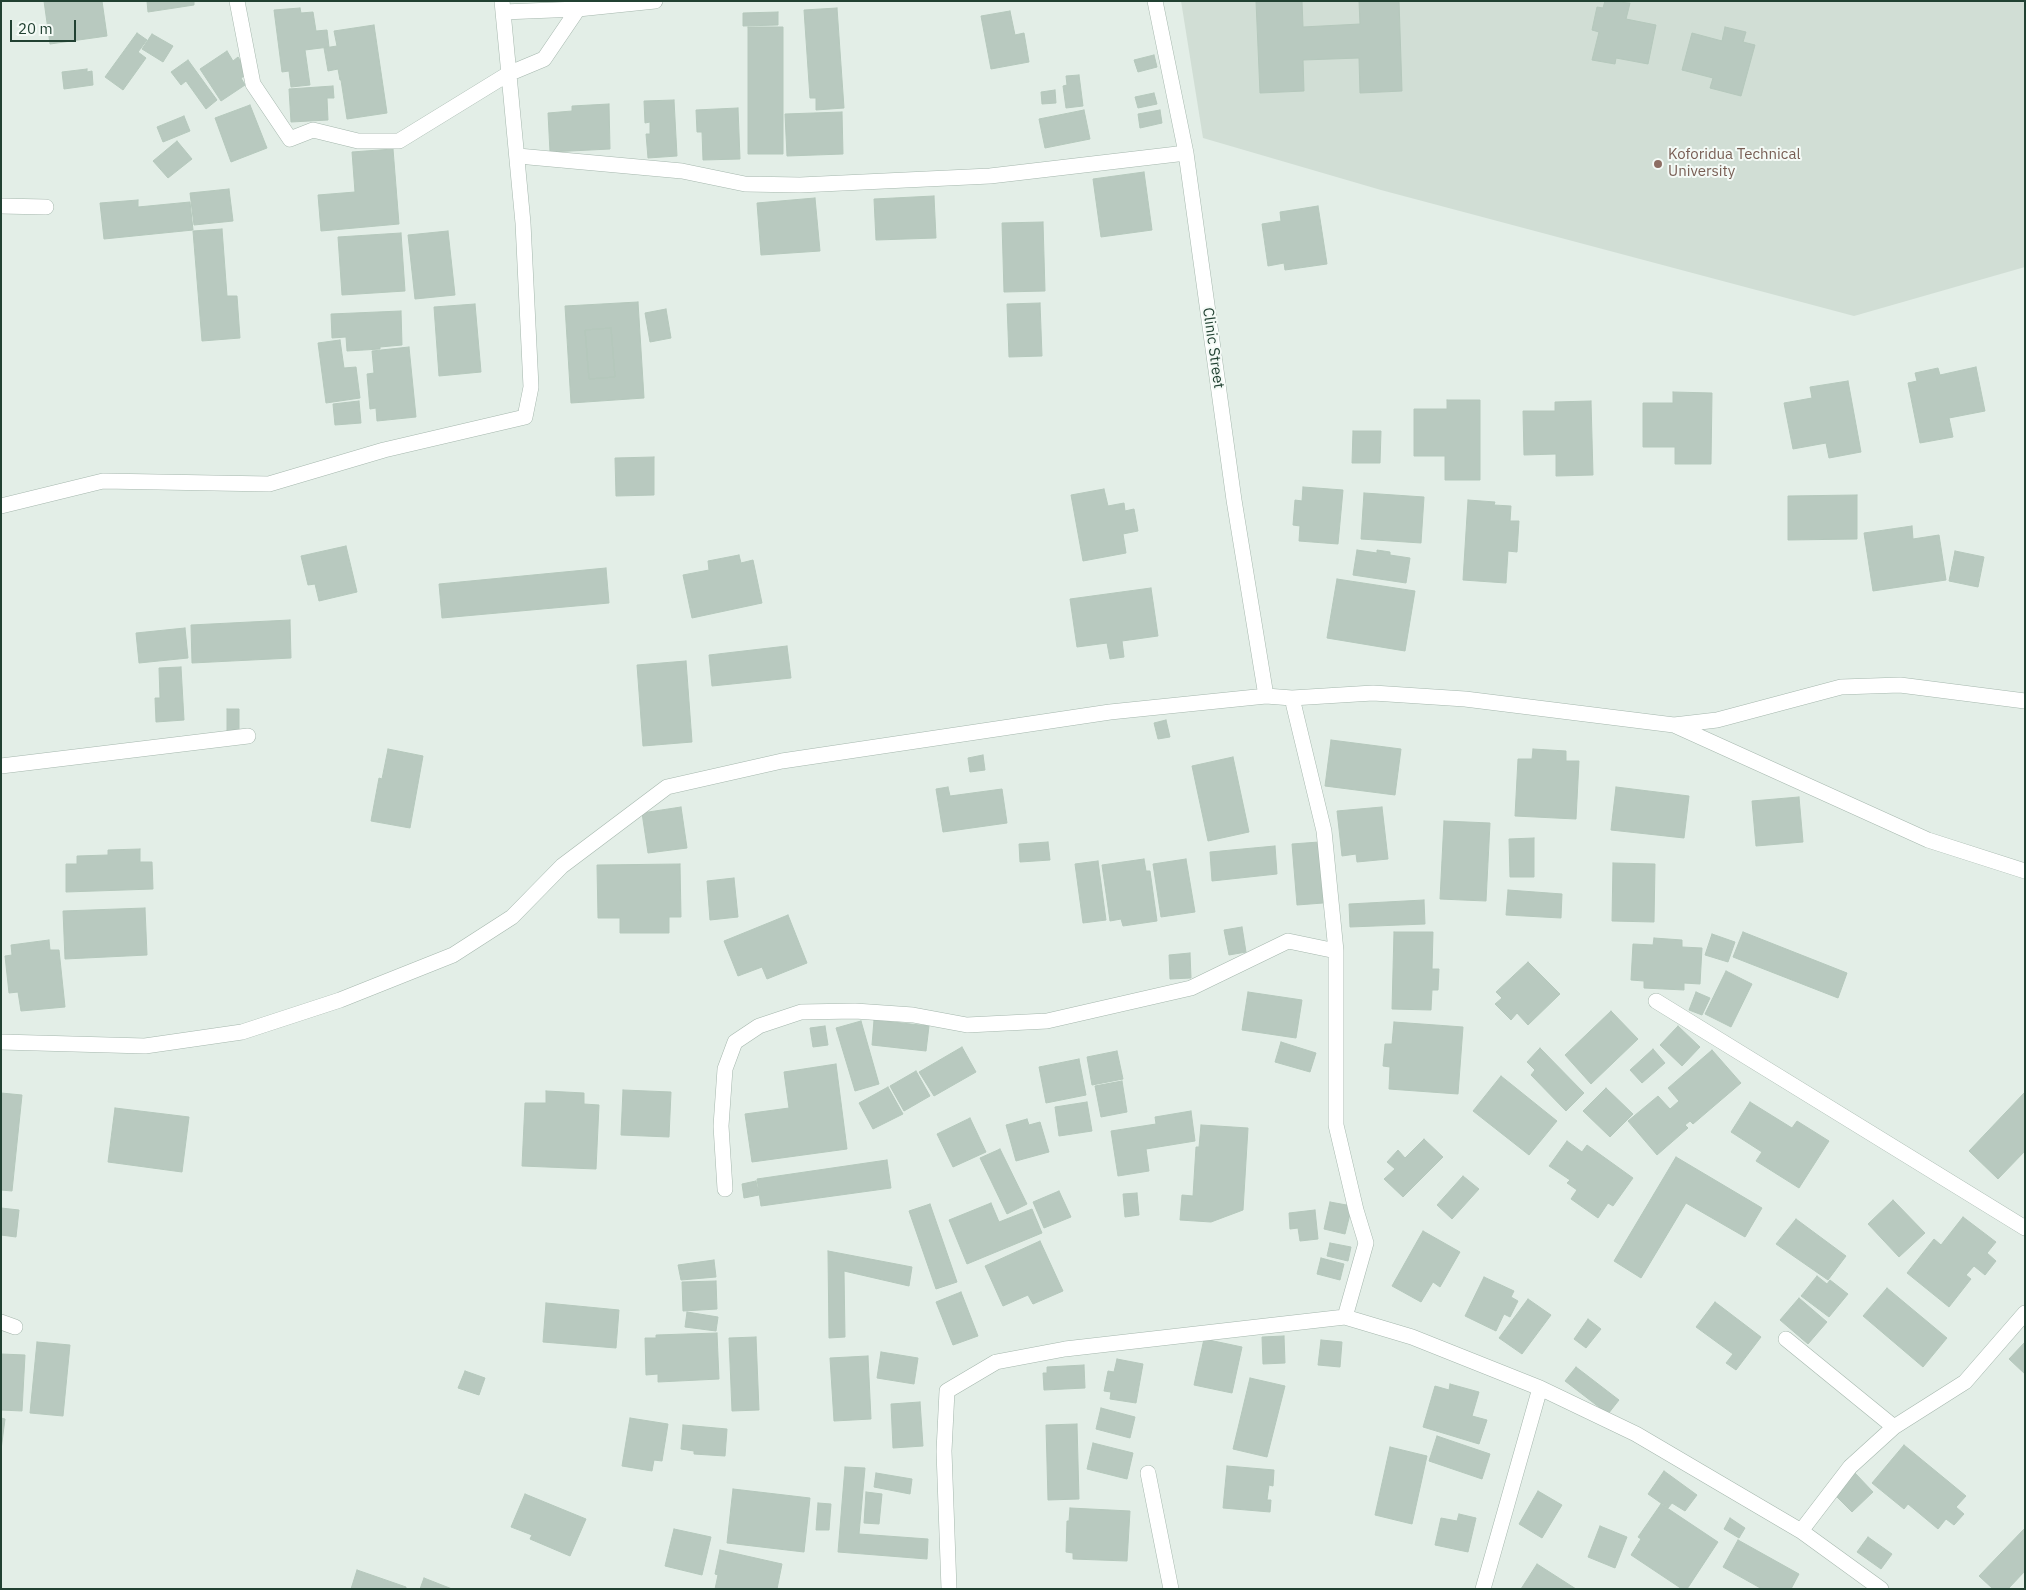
<!DOCTYPE html>
<html>
<head>
<meta charset="utf-8">
<style>
  body { margin:0 }
  #map { position:relative; width:2026px; height:1590px; overflow:hidden; background:#e3eee7; font-family:"IBM Plex Sans",sans-serif }
  canvas { display:block }
  .frame { position:absolute; inset:0; border:2px solid #214132; pointer-events:none }
  .scale { position:absolute; left:10px; top:20px; width:66px; height:22px; box-sizing:border-box; border:2px solid #214132; border-top:0; padding-left:6px; font-size:15px; line-height:18px; white-space:nowrap; color:#214132; -webkit-text-stroke:4px #f4faf6; paint-order:stroke }
</style>
</head>
<body>
<div id="map">
<canvas width="2026" height="1590"></canvas>
<div class="frame"></div>
<div class="scale">20 m</div>
</div>
<script>
const c = document.querySelector('canvas').getContext('2d');
c.lineJoin = 'round';
function paint(path, color) {
  c.fillStyle = color;
  c.fill(path, 'evenodd');
}
function toPath(rows) {
  const path = new Path2D();
  for (const r of rows) {
    path.moveTo(r[0], r[1]);
    for (let i = 2; i < r.length; i += 2) path.lineTo(r[i], r[i + 1]);
  }
  return path;
}
function strokePath(path, color, width, dash) {
  c.strokeStyle = color;
  c.lineWidth = width;
  c.lineCap = dash ? 'butt' : 'round';
  c.setLineDash(dash || []);
  c.stroke(path);
}
function label(font, color, halo, rows, align = 'center') {
  c.font = font + ' "IBM Plex Sans",sans-serif';
  c.lineWidth = 4;
  c.setLineDash([]);
  c.textBaseline = 'middle';
  c.strokeStyle = halo;
  c.fillStyle = color;
  for (const [text, x, y, turn = 0] of rows) {
    c.save();
    c.translate(x, y);
    c.rotate((+turn || 0) * Math.PI / 180);
    c.textAlign = isNaN(turn) ? turn : align;
    if (halo) c.strokeText(text, 0, 0);
    c.fillText(text, 0, 0);
    c.restore();
  }
}
paint(toPath([
  [1181,1,2025,1,2025,267,1854,316,1381,190,1203,138]
]), '#d1ded5');
const building = toPath([
  [44,1,102,1,107,36,50,44,44,1],
  [147,1,194,1,194,5,148,12,147,1],
  [1256,1,1302,1,1303,27,1360,24,1359,1,1399,1,1402,91,1360,93,1359,58,1303,60,1304,91,1260,93,1256,1],
  [1605,1,1630,3,1626,19,1656,25,1648,64,1616,58,1615,64,1592,60,1599,32,1592,30,1597,7,1603,8,1605,1],
  [300,8,301,13,313,12,316,31,327,30,329,47,305,50,310,85,291,87,289,71,282,72,274,10,300,8],
  [837,8,844,108,816,110,816,98,810,98,804,10,837,8],
  [1010,11,1015,35,1024,33,1029,62,991,69,981,16,1010,11],
  [778,12,778,25,743,26,743,13,778,12],
  [374,25,387,113,347,119,341,80,340,80,338,69,328,71,324,48,337,46,334,31,374,25],
  [748,27,783,27,783,154,748,154,748,27],
  [1725,27,1746,32,1743,42,1755,45,1741,96,1710,88,1713,78,1682,70,1692,33,1722,41,1725,27],
  [137,33,147,40,138,52,146,58,123,90,105,77,137,33],
  [152,34,173,46,163,62,142,49,152,34],
  [227,51,233,61,238,57,249,73,241,78,245,85,221,101,200,69,227,51],
  [1154,55,1157,67,1138,72,1134,60,1154,55],
  [188,60,217,100,206,109,186,81,181,85,171,72,188,60],
  [87,69,87,72,92,71,93,85,64,89,62,72,87,69],
  [1079,75,1083,106,1066,108,1063,86,1067,85,1066,76,1079,75],
  [333,86,334,98,327,98,328,120,291,122,289,89,333,86],
  [1055,90,1056,103,1042,104,1041,92,1055,90],
  [1154,93,1157,104,1138,108,1135,97,1154,93],
  [674,100,677,156,648,158,646,134,650,134,650,122,645,123,644,101,674,100],
  [609,104,610,149,550,152,548,113,572,111,572,106,609,104],
  [250,105,267,148,231,162,215,118,250,105],
  [738,108,740,159,703,160,702,132,697,132,696,110,738,108],
  [1084,110,1090,139,1045,148,1039,119,1084,110],
  [1160,110,1162,123,1140,128,1138,114,1160,110],
  [842,112,843,154,787,156,785,114,842,112],
  [184,116,190,131,163,142,157,127,184,116],
  [177,141,192,159,168,178,153,161,177,141],
  [393,149,399,224,321,231,318,195,355,192,352,152,393,149],
  [1144,172,1152,230,1101,237,1093,179,1144,172],
  [229,189,233,221,194,225,190,193,229,189],
  [934,196,936,238,876,240,874,199,934,196],
  [815,198,820,251,761,255,757,203,815,198],
  [138,200,138,207,190,202,193,230,104,239,100,203,138,200],
  [1318,206,1327,264,1285,270,1284,263,1268,266,1262,224,1281,221,1280,212,1318,206],
  [1043,222,1045,291,1004,292,1002,223,1043,222],
  [222,229,227,296,237,296,240,338,202,341,193,231,222,229],
  [448,231,455,295,415,299,408,235,448,231],
  [401,233,405,291,342,295,338,237,401,233],
  [638,302,644,398,571,403,565,306,638,302],
  [611,328,615,377,589,379,585,330,611,328],
  [1040,303,1042,356,1009,357,1007,304,1040,303],
  [475,304,481,372,439,376,434,307,475,304],
  [666,309,671,338,650,342,645,313,666,309],
  [401,311,402,345,380,347,380,349,347,351,346,337,332,338,331,314,401,311],
  [611,328,615,377,589,379,585,330,611,328],
  [340,340,344,368,356,367,360,398,326,403,318,343,340,340],
  [409,347,416,417,377,421,376,408,370,409,367,374,374,373,372,351,409,347],
  [1976,367,1985,411,1949,418,1953,437,1920,443,1908,383,1917,381,1915,373,1938,368,1940,375,1976,367],
  [1848,381,1861,452,1829,458,1826,443,1793,449,1784,403,1812,398,1810,387,1848,381],
  [1673,392,1712,393,1711,464,1675,464,1675,447,1643,447,1643,403,1673,403,1673,392],
  [1447,400,1480,400,1480,480,1445,480,1445,456,1414,456,1414,409,1447,409,1447,400],
  [359,401,361,423,335,425,333,404,359,401],
  [1591,401,1593,475,1556,476,1556,454,1524,455,1523,411,1555,411,1555,402,1591,401],
  [1353,431,1381,431,1380,463,1352,463,1353,431],
  [654,457,654,495,616,496,615,458,654,457],
  [1303,487,1343,490,1338,544,1299,541,1300,526,1293,525,1295,500,1302,501,1303,487],
  [1104,489,1108,506,1124,503,1125,511,1134,509,1138,531,1123,534,1126,553,1083,561,1071,495,1104,489],
  [1364,493,1424,497,1421,543,1361,539,1364,493],
  [1857,495,1857,539,1788,540,1788,496,1857,495],
  [1468,500,1495,502,1494,505,1511,506,1510,521,1519,521,1517,552,1508,551,1506,583,1463,580,1468,500],
  [1912,526,1913,539,1939,535,1946,580,1873,591,1864,533,1912,526],
  [346,546,357,592,319,601,315,584,308,585,301,556,346,546],
  [1357,550,1377,553,1377,550,1390,552,1390,555,1410,558,1406,583,1353,575,1357,550],
  [1955,551,1984,557,1978,587,1949,581,1955,551],
  [739,555,741,563,753,560,762,603,692,618,683,575,709,570,708,561,739,555],
  [606,568,609,603,442,618,439,584,606,568],
  [1337,579,1415,591,1405,651,1327,638,1337,579],
  [1151,588,1158,636,1122,641,1124,657,1110,659,1107,643,1077,647,1070,599,1151,588],
  [290,620,291,658,192,663,191,625,290,620],
  [185,628,188,658,139,663,136,633,185,628],
  [787,646,791,678,712,686,709,655,787,646],
  [686,661,692,742,643,746,637,665,686,661],
  [181,667,184,720,156,722,155,698,160,698,159,668,181,667],
  [227,709,239,709,239,732,227,733,227,709],
  [1166,720,1170,737,1158,739,1154,723,1166,720],
  [1331,740,1401,749,1395,795,1325,786,1331,740],
  [388,749,423,756,410,828,371,821,379,778,382,779,388,749],
  [1533,749,1566,751,1566,761,1579,761,1576,819,1515,816,1518,759,1532,759,1533,749],
  [983,755,985,770,970,772,968,758,983,755],
  [1233,757,1249,832,1208,841,1192,766,1233,757],
  [948,787,950,796,1002,789,1007,823,943,832,936,789,948,787],
  [1616,787,1689,796,1684,838,1611,830,1616,787],
  [1799,797,1803,842,1756,846,1752,801,1799,797],
  [681,807,687,848,648,853,642,813,681,807],
  [1382,807,1388,859,1357,862,1356,854,1342,856,1337,811,1382,807],
  [1444,821,1490,823,1486,901,1440,899,1444,821],
  [1534,838,1534,877,1510,877,1509,839,1534,838],
  [1048,842,1050,860,1020,862,1019,844,1048,842],
  [1319,842,1323,903,1297,905,1292,844,1319,842],
  [1275,846,1277,874,1212,881,1210,852,1275,846],
  [140,849,140,862,152,862,153,889,66,892,66,864,77,864,77,856,108,855,108,850,140,849],
  [1144,859,1146,871,1150,871,1157,921,1123,926,1121,919,1110,921,1102,865,1144,859],
  [1186,859,1195,912,1161,917,1153,864,1186,859],
  [1098,861,1106,920,1083,923,1075,864,1098,861],
  [1613,863,1655,864,1654,922,1612,921,1613,863],
  [680,864,681,917,669,917,669,933,620,933,620,918,598,918,597,865,680,864],
  [734,878,738,917,710,920,707,881,734,878],
  [1508,890,1562,894,1561,918,1506,915,1508,890],
  [1424,900,1425,924,1350,927,1349,904,1424,900],
  [145,908,147,955,65,959,63,911,145,908],
  [788,915,807,963,767,979,762,967,738,976,724,941,788,915],
  [1242,927,1246,952,1229,955,1224,930,1242,927],
  [1394,932,1433,932,1432,969,1439,969,1438,990,1432,990,1431,1010,1392,1009,1394,932],
  [1743,932,1847,973,1838,998,1733,957,1743,932],
  [1712,934,1735,942,1728,962,1705,955,1712,934],
  [1654,938,1682,940,1682,947,1702,948,1700,984,1684,983,1684,990,1644,988,1644,981,1631,980,1633,944,1653,945,1654,938],
  [49,940,50,950,59,950,65,1007,21,1011,18,992,9,993,5,956,12,955,11,945,49,940],
  [1190,953,1191,978,1170,979,1169,955,1190,953],
  [1528,962,1560,994,1528,1025,1517,1013,1511,1020,1495,1004,1502,998,1496,992,1528,962],
  [1726,971,1752,984,1731,1027,1705,1014,1726,971],
  [1248,992,1302,1000,1296,1038,1242,1030,1248,992],
  [1696,992,1710,998,1702,1015,1689,1010,1696,992],
  [1611,1011,1638,1039,1591,1084,1565,1055,1611,1011],
  [874,1020,929,1026,926,1051,872,1045,874,1020],
  [861,1021,879,1084,855,1091,836,1028,861,1021],
  [1394,1022,1463,1027,1458,1094,1389,1089,1390,1067,1383,1066,1385,1044,1392,1044,1394,1022],
  [825,1026,828,1045,813,1047,810,1028,825,1026],
  [1678,1026,1700,1047,1682,1066,1660,1045,1678,1026],
  [1281,1042,1316,1053,1310,1072,1275,1062,1281,1042],
  [962,1047,976,1072,934,1096,919,1072,962,1047],
  [1540,1048,1584,1093,1566,1111,1531,1075,1535,1070,1527,1062,1540,1048],
  [1653,1049,1665,1063,1642,1083,1630,1070,1653,1049],
  [1712,1050,1741,1083,1693,1124,1690,1121,1685,1125,1688,1128,1657,1155,1628,1121,1658,1096,1670,1109,1679,1101,1668,1088,1712,1050],
  [1117,1051,1123,1079,1092,1085,1087,1057,1117,1051],
  [1079,1059,1086,1095,1046,1103,1039,1067,1079,1059],
  [836,1064,847,1149,752,1162,745,1114,789,1108,784,1072,836,1064],
  [916,1071,930,1096,904,1111,890,1086,916,1071],
  [1501,1076,1557,1121,1529,1155,1473,1111,1501,1076],
  [1122,1081,1127,1112,1101,1117,1095,1086,1122,1081],
  [888,1087,903,1114,873,1129,859,1103,888,1087],
  [1606,1088,1633,1114,1610,1137,1583,1111,1606,1088],
  [623,1090,671,1092,669,1137,621,1135,623,1090],
  [546,1091,584,1093,584,1104,599,1105,596,1169,522,1166,525,1103,546,1103,546,1091],
  [2025,1092,2025,1151,1998,1179,1969,1151,2025,1092],
  [1,1093,22,1095,12,1191,1,1190,1,1093],
  [1087,1102,1092,1131,1059,1136,1055,1107,1087,1102],
  [1750,1102,1792,1128,1797,1121,1829,1141,1799,1188,1756,1161,1762,1152,1731,1132,1750,1102],
  [115,1108,189,1117,182,1172,108,1162,115,1108],
  [1191,1111,1195,1141,1146,1149,1149,1171,1118,1176,1111,1131,1156,1124,1155,1117,1191,1111],
  [970,1118,986,1152,953,1167,937,1134,970,1118],
  [1027,1119,1029,1125,1040,1122,1049,1152,1016,1161,1006,1125,1027,1119],
  [1201,1125,1248,1128,1243,1210,1211,1222,1180,1220,1182,1195,1193,1196,1196,1147,1199,1147,1201,1125],
  [1424,1139,1443,1157,1403,1197,1384,1179,1395,1169,1387,1162,1398,1150,1405,1158,1424,1139],
  [1567,1141,1582,1152,1587,1145,1633,1178,1613,1206,1608,1203,1598,1218,1571,1199,1577,1190,1567,1183,1570,1180,1549,1166,1567,1141],
  [1000,1149,1027,1204,1007,1214,980,1158,1000,1149],
  [1676,1157,1762,1208,1745,1237,1686,1203,1641,1278,1614,1261,1676,1157],
  [887,1160,891,1188,761,1206,757,1179,887,1160],
  [1463,1176,1479,1189,1452,1219,1437,1205,1463,1176],
  [756,1181,759,1195,744,1198,742,1184,756,1181],
  [1059,1191,1071,1217,1044,1228,1033,1202,1059,1191],
  [1137,1193,1139,1215,1125,1217,1123,1194,1137,1193],
  [1893,1200,1925,1233,1899,1257,1868,1224,1893,1200],
  [1330,1202,1352,1206,1345,1234,1324,1229,1330,1202],
  [991,1203,999,1222,1032,1209,1042,1233,967,1264,949,1220,991,1203],
  [930,1204,957,1282,936,1289,909,1211,930,1204],
  [1,1208,19,1210,16,1237,1,1235,1,1208],
  [1315,1210,1318,1239,1300,1241,1298,1228,1290,1229,1289,1213,1315,1210],
  [1963,1217,1996,1242,1987,1253,1996,1261,1985,1275,1974,1266,1966,1275,1971,1279,1949,1307,1907,1273,1934,1239,1941,1245,1963,1217],
  [1796,1219,1846,1256,1828,1280,1776,1244,1796,1219],
  [1423,1231,1460,1252,1440,1287,1433,1282,1421,1302,1392,1286,1423,1231],
  [1040,1241,1063,1291,1033,1304,1028,1295,1003,1306,985,1266,1040,1241],
  [1330,1243,1351,1247,1348,1261,1327,1256,1330,1243],
  [828,1251,912,1267,909,1286,844,1271,845,1337,829,1338,828,1251],
  [1321,1258,1344,1264,1340,1280,1317,1274,1321,1258],
  [714,1260,716,1277,681,1280,678,1265,714,1260],
  [1817,1276,1827,1284,1830,1280,1848,1294,1829,1317,1801,1296,1817,1276],
  [1484,1277,1514,1291,1511,1297,1518,1301,1510,1317,1504,1314,1496,1331,1465,1316,1484,1277],
  [716,1281,717,1309,683,1311,682,1282,716,1281],
  [1887,1288,1947,1338,1923,1367,1863,1316,1887,1288],
  [961,1292,978,1336,953,1345,936,1302,961,1292],
  [1799,1298,1827,1322,1808,1344,1780,1320,1799,1298],
  [1528,1299,1551,1315,1522,1354,1499,1338,1528,1299],
  [1715,1302,1761,1337,1736,1370,1726,1363,1733,1354,1696,1327,1715,1302],
  [546,1303,619,1310,616,1348,543,1342,546,1303],
  [687,1312,718,1317,716,1331,685,1327,687,1312],
  [1588,1319,1601,1329,1586,1348,1574,1339,1588,1319],
  [717,1333,719,1379,658,1382,658,1374,646,1375,645,1338,656,1338,656,1335,717,1333],
  [1284,1336,1285,1363,1263,1364,1262,1337,1284,1336],
  [756,1337,759,1410,732,1411,729,1338,756,1337],
  [1204,1339,1242,1347,1232,1393,1194,1385,1204,1339],
  [1321,1340,1342,1342,1340,1367,1318,1365,1321,1340],
  [37,1342,70,1345,63,1416,30,1413,37,1342],
  [2025,1342,2025,1374,2009,1359,2025,1342],
  [881,1352,918,1358,914,1384,877,1378,881,1352],
  [1,1354,25,1355,22,1411,1,1410,1,1354],
  [868,1356,871,1419,834,1421,830,1358,868,1356],
  [1117,1359,1143,1364,1136,1403,1110,1399,1111,1392,1104,1391,1108,1371,1114,1372,1117,1359],
  [1084,1365,1085,1388,1044,1390,1043,1373,1047,1373,1047,1367,1084,1365],
  [1576,1367,1619,1400,1608,1414,1565,1381,1576,1367],
  [465,1371,485,1378,479,1395,458,1388,465,1371],
  [1250,1378,1285,1386,1267,1457,1233,1449,1250,1378],
  [1450,1384,1479,1392,1472,1416,1487,1420,1479,1444,1423,1427,1435,1386,1449,1390,1450,1384],
  [920,1402,923,1446,893,1448,891,1404,920,1402],
  [1101,1408,1135,1417,1130,1438,1096,1429,1101,1408],
  [1,1418,5,1419,1,1450,1,1418],
  [630,1418,668,1424,662,1461,654,1460,652,1471,622,1466,630,1418],
  [1077,1424,1079,1499,1048,1500,1046,1425,1077,1424],
  [683,1425,727,1429,725,1456,694,1454,694,1451,681,1449,683,1425],
  [1437,1436,1490,1454,1482,1479,1429,1461,1437,1436],
  [1093,1443,1133,1453,1127,1479,1087,1469,1093,1443],
  [1904,1445,1966,1496,1956,1507,1964,1514,1954,1525,1946,1519,1938,1529,1908,1504,1904,1509,1872,1483,1904,1445],
  [1390,1447,1427,1456,1412,1524,1375,1515,1390,1447],
  [1227,1466,1274,1470,1273,1486,1269,1485,1267,1500,1271,1500,1270,1512,1223,1508,1227,1466],
  [845,1467,865,1468,859,1534,928,1539,927,1559,838,1552,845,1467],
  [1664,1471,1697,1495,1685,1511,1672,1503,1668,1508,1648,1494,1664,1471],
  [876,1473,912,1479,910,1494,874,1487,876,1473],
  [1855,1473,1873,1492,1852,1512,1833,1493,1855,1473],
  [733,1489,810,1498,804,1552,727,1543,733,1489],
  [1538,1491,1562,1505,1542,1538,1519,1524,1538,1491],
  [866,1492,882,1494,879,1524,864,1523,866,1492],
  [525,1494,586,1519,570,1556,530,1539,532,1535,511,1527,525,1494],
  [818,1503,831,1504,829,1530,816,1530,818,1503],
  [1661,1504,1718,1542,1687,1589,1682,1589,1631,1555,1641,1539,1638,1537,1661,1504],
  [1070,1508,1130,1511,1127,1561,1073,1559,1073,1553,1066,1552,1067,1521,1069,1521,1070,1508],
  [1459,1514,1476,1518,1468,1552,1435,1545,1441,1518,1457,1521,1459,1514],
  [1730,1518,1745,1528,1739,1538,1724,1529,1730,1518],
  [1600,1526,1627,1537,1615,1568,1588,1557,1600,1526],
  [2025,1528,2025,1571,2008,1589,1993,1589,1979,1576,2025,1528],
  [674,1529,711,1537,702,1575,665,1566,674,1529],
  [1868,1537,1892,1554,1881,1569,1857,1552,1868,1537],
  [1738,1540,1799,1574,1791,1589,1762,1589,1723,1567,1738,1540],
  [720,1550,782,1564,777,1589,715,1589,718,1575,715,1574,720,1550],
  [1537,1564,1576,1589,1521,1589,1537,1564],
  [357,1570,406,1587,406,1589,351,1589,357,1570],
  [424,1578,452,1589,420,1589,424,1578]
]);
paint(building, '#b8c9bf');
strokePath(building, '#b5c8bc', 1);
const minor = toPath([
  [237,1,253,84,290,139,313,130,358,141,399,141,508,74,544,59,578,9],
  [1155,1,1186,153,1234,500,1266,696],
  [503,12,578,9,655,1],
  [518,156,682,171,745,184,800,185,990,176,1186,153],
  [1,206,46,207],
  [1,506,103,481,269,484,384,450,525,417,531,387,523,223,502,1],
  [1292,698,1324,831,1336,951],
  [1676,726,1928,840,2025,871],
  [1,766,248,736],
  [1656,1001,2025,1228],
  [1,1042,145,1046,242,1032,340,1000,453,955,512,917,562,866,667,787,782,761,1110,712,1266,696,1292,698,1373,693,1465,699,1674,725,1717,720,1841,687,1900,685,2025,701],
  [725,1189,721,1126,725,1069,735,1042,759,1026,801,1012,855,1011,913,1015,967,1025,1047,1021,1191,988,1288,941,1336,951,1336,1125,1356,1210,1366,1243,1345,1317],
  [1,1322,15,1327],
  [1786,1339,1894,1427],
  [1148,1473,1171,1589],
  [1801,1531,1850,1467,1894,1427,1965,1382,2025,1313],
  [949,1589,944,1451,947,1391,996,1362,1065,1349,1345,1317,1412,1337,1540,1388,1636,1434,1801,1531,1881,1589],
  [1483,1589,1540,1388]
]);
strokePath(minor, '#a5b7ad', 16);
strokePath(minor, '#fff', 15);
for (const [x, y, r, color] of [
  [1658,164,5,"#8d6e63"]
]) {
  const dot = new Path2D();
  dot.arc(x, y, r, 0, 2 * Math.PI);
  c.fillStyle = color;
  c.fill(dot);
  strokePath(dot, '#f4faf6', 2);
}
label('15px', '#785e54', '#f4faf6', [
  ["Koforidua Technical",1668,155],
  ["University",1668,172]
], 'left');
label('15px', '#214132', '#f4faf6', [
  ["Clinic Street",1213,348,82]
]);
</script>
</body>
</html>
